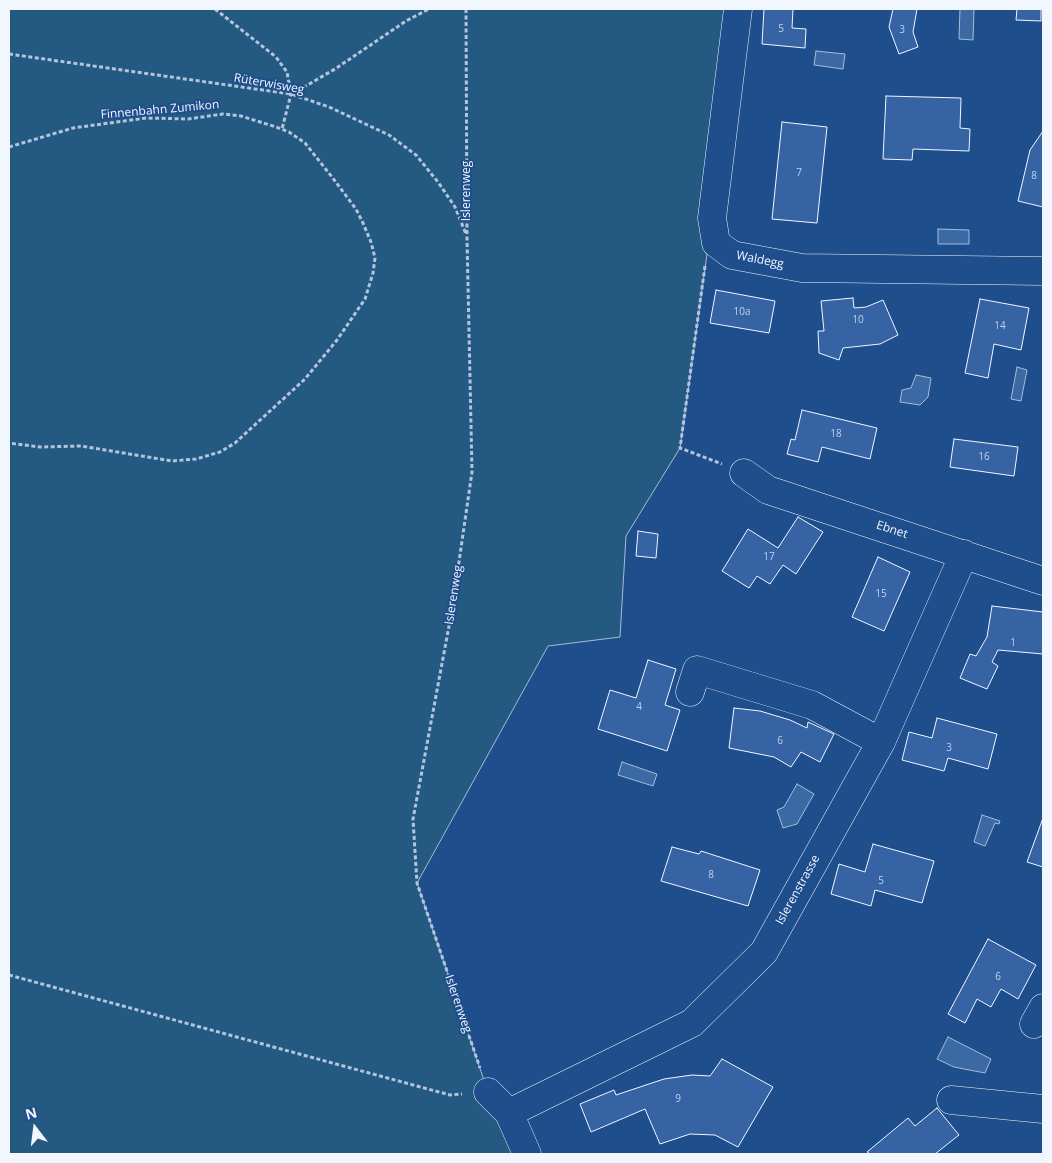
<!DOCTYPE html>
<html>
<head>
<meta charset="utf-8">
<style>
  body { margin:0 }
  #map { position:relative; width:1052px; height:1163px; overflow:hidden; background:#1f4e8c; font-family:"Open Sans",sans-serif }
  canvas { display:block }
  .frame { position:absolute; inset:0; border:10px solid #f2f6ff; pointer-events:none }
  .north { position:absolute; left:10px; top:1103px; width:50px; height:50px; -webkit-text-stroke:4px #1f4e8c; paint-order:stroke; rotate:345deg; font-size:14px; font-weight:700; line-height:20px; text-align:center; color:#f2f6ff }
  .north::after { content:''; display:block; margin:auto; width:18px; height:22px; background:#f2f6ff; clip-path:polygon(50% 0,100% 100%,50% 72%,0 100%) }
</style>
</head>
<body>
<div id="map">
<canvas width="1052" height="1163"></canvas>
<div class="frame"></div>
<div class="north">N</div>
</div>
<script>
const c = document.querySelector('canvas').getContext('2d');
c.lineJoin = 'round';
function paint(path, color) {
  c.fillStyle = color;
  c.fill(path, 'evenodd');
}
function toPath(rows) {
  const path = new Path2D();
  for (const r of rows) {
    path.moveTo(r[0], r[1]);
    for (let i = 2; i < r.length; i += 2) path.lineTo(r[i], r[i + 1]);
  }
  return path;
}
function strokePath(path, color, width, dash) {
  c.strokeStyle = color;
  c.lineWidth = width;
  c.lineCap = dash ? 'butt' : 'round';
  c.setLineDash(dash || []);
  c.stroke(path);
}
function label(font, color, halo, rows, align = 'center') {
  c.font = font + ' "Open Sans",sans-serif';
  c.lineWidth = 4;
  c.setLineDash([]);
  c.textBaseline = 'middle';
  c.strokeStyle = halo;
  c.fillStyle = color;
  for (const [text, x, y, turn = 0] of rows) {
    c.save();
    c.translate(x, y);
    c.rotate((+turn || 0) * Math.PI / 180);
    c.textAlign = isNaN(turn) ? turn : align;
    if (halo) c.strokeText(text, 0, 0);
    c.fillText(text, 0, 0);
    c.restore();
  }
}
const green = toPath([
  [9,9,738,9,712,218,680,448,626,536,620,637,548,646,417,883,488,1092,527,1154,9,1154,9,9]
]);
paint(green, '#245a82');
strokePath(green, '#a8bbd7', 1);
const water = toPath([
  [960,9,974,9,973,40,959,39,960,9],
  [816,51,845,54,843,69,814,65,816,51],
  [938,229,969,230,969,244,938,244,938,229],
  [1017,367,1027,370,1021,401,1011,399,1017,367],
  [916,375,931,378,928,397,920,405,900,402,902,390,911,388,916,375],
  [622,762,657,774,653,786,618,775,622,762],
  [797,784,814,794,797,824,783,828,777,810,784,807,797,784],
  [982,815,1000,821,999,824,995,823,985,846,974,842,982,815],
  [948,1037,991,1059,985,1073,954,1067,937,1059,948,1037]
]);
paint(water, '#3b69a3');
strokePath(water, '#a8bbd7', 1);
const building = toPath([
  [764,9,793,9,792,28,806,29,805,48,762,44,764,9],
  [893,9,917,9,913,32,918,47,899,54,889,27,893,9],
  [1017,9,1041,9,1041,21,1016,20,1017,9],
  [886,96,961,98,960,128,970,129,969,151,913,149,912,160,883,159,886,96],
  [782,122,827,127,817,223,772,219,782,122],
  [1043,131,1043,207,1018,201,1030,150,1043,131],
  [716,290,775,301,769,333,710,323,716,290],
  [853,298,854,308,866,307,883,300,898,335,880,344,843,348,839,360,819,353,818,331,824,331,821,301,853,298],
  [980,299,1029,308,1021,350,994,344,988,378,965,373,980,299],
  [802,410,877,428,870,459,822,447,818,462,787,454,791,439,795,440,802,410],
  [954,439,1018,447,1014,476,950,467,954,439],
  [798,517,823,532,796,574,783,565,770,584,757,576,749,588,722,571,748,529,778,548,798,517],
  [638,531,658,534,656,558,636,556,638,531],
  [878,557,910,572,884,631,852,617,878,557],
  [992,606,1043,612,1043,654,998,650,992,662,998,666,987,689,960,678,970,654,976,656,987,637,992,606],
  [648,660,676,669,665,705,680,710,667,751,598,729,610,690,636,698,648,660],
  [734,708,760,711,790,720,807,728,808,722,834,734,820,762,801,752,791,767,774,757,729,748,734,708],
  [937,718,997,734,988,769,948,758,944,771,902,760,909,732,932,738,937,718],
  [1043,818,1043,867,1027,862,1043,818],
  [873,844,934,861,922,903,875,890,871,906,831,894,839,864,865,872,873,844],
  [672,847,699,854,701,851,760,870,748,906,661,881,672,847],
  [988,939,1036,965,1018,999,1001,989,991,1007,977,999,965,1023,948,1014,988,939],
  [722,1059,773,1087,738,1147,715,1135,690,1134,660,1144,645,1109,591,1132,580,1104,614,1090,616,1095,664,1079,692,1075,710,1076,722,1059],
  [937,1108,959,1135,935,1154,870,1154,867,1152,908,1118,915,1126,937,1108]
]);
paint(building, '#3563a3');
strokePath(building, '#f2f6ff', 1);
const minor = toPath([
  [738,9,712,218,716,243,732,255,802,268,1043,271],
  [744,473,768,490,1043,581],
  [690,692,697,670,812,705,881,742],
  [1034,1024,1043,1008],
  [488,1092,509,1113,527,1154],
  [951,1100,1043,1109],
  [509,1113,692,1023,764,952,881,742,964,554]
]);
strokePath(minor, '#f2f6ff', 29);
strokePath(toPath([
  [215,9,276,57,287,72,291,94,282,129],
  [466,9,467,238,472,472,452,610,413,819,417,883,480,1068],
  [9,54,291,94,329,107,389,135,416,155,438,182,455,207,466,234],
  [292,94,335,69,406,21,429,9],
  [9,147,73,128,146,118,188,119,223,114,241,116,276,127,289,132,305,143,332,177,356,209,363,223,371,242,375,258,373,273,365,299,337,340,305,379,235,443,220,452,196,459,172,461,81,446,40,447,9,443],
  [705,266,680,448,722,464],
  [9,975,450,1095,462,1094]
]), '#b3c4dc', 3, [4, 2.5]);
strokePath(minor, '#1f4e8c', 28);
label('10px', '#c3d1e8', null, [
  ["5",781,29],
  ["3",902,30],
  ["7",799,173],
  ["8",1034,176],
  ["10a",742,312],
  ["10",858,320],
  ["14",1000,326],
  ["18",836,434],
  ["16",984,457],
  ["17",769,557],
  ["15",881,594],
  ["1",1013,643],
  ["4",639,707],
  ["6",780,741],
  ["3",949,748],
  ["8",711,875],
  ["5",881,881],
  ["6",998,977],
  ["9",678,1099]
]);
label('12px', '#f2f6ff', '#1f4e8c', [
  ["Rüterwisweg",269,84,10],
  ["Finnenbahn Zumikon",160,110,-5],
  ["Islerenweg",467,191,-90],
  ["Waldegg",760,260,11],
  ["Ebnet",892,530,18],
  ["Islerenweg",454,595,-81],
  ["Islerenstrasse",798,890,-61],
  ["Islerenweg",458,1004,71]
]);
</script>
</body>
</html>
